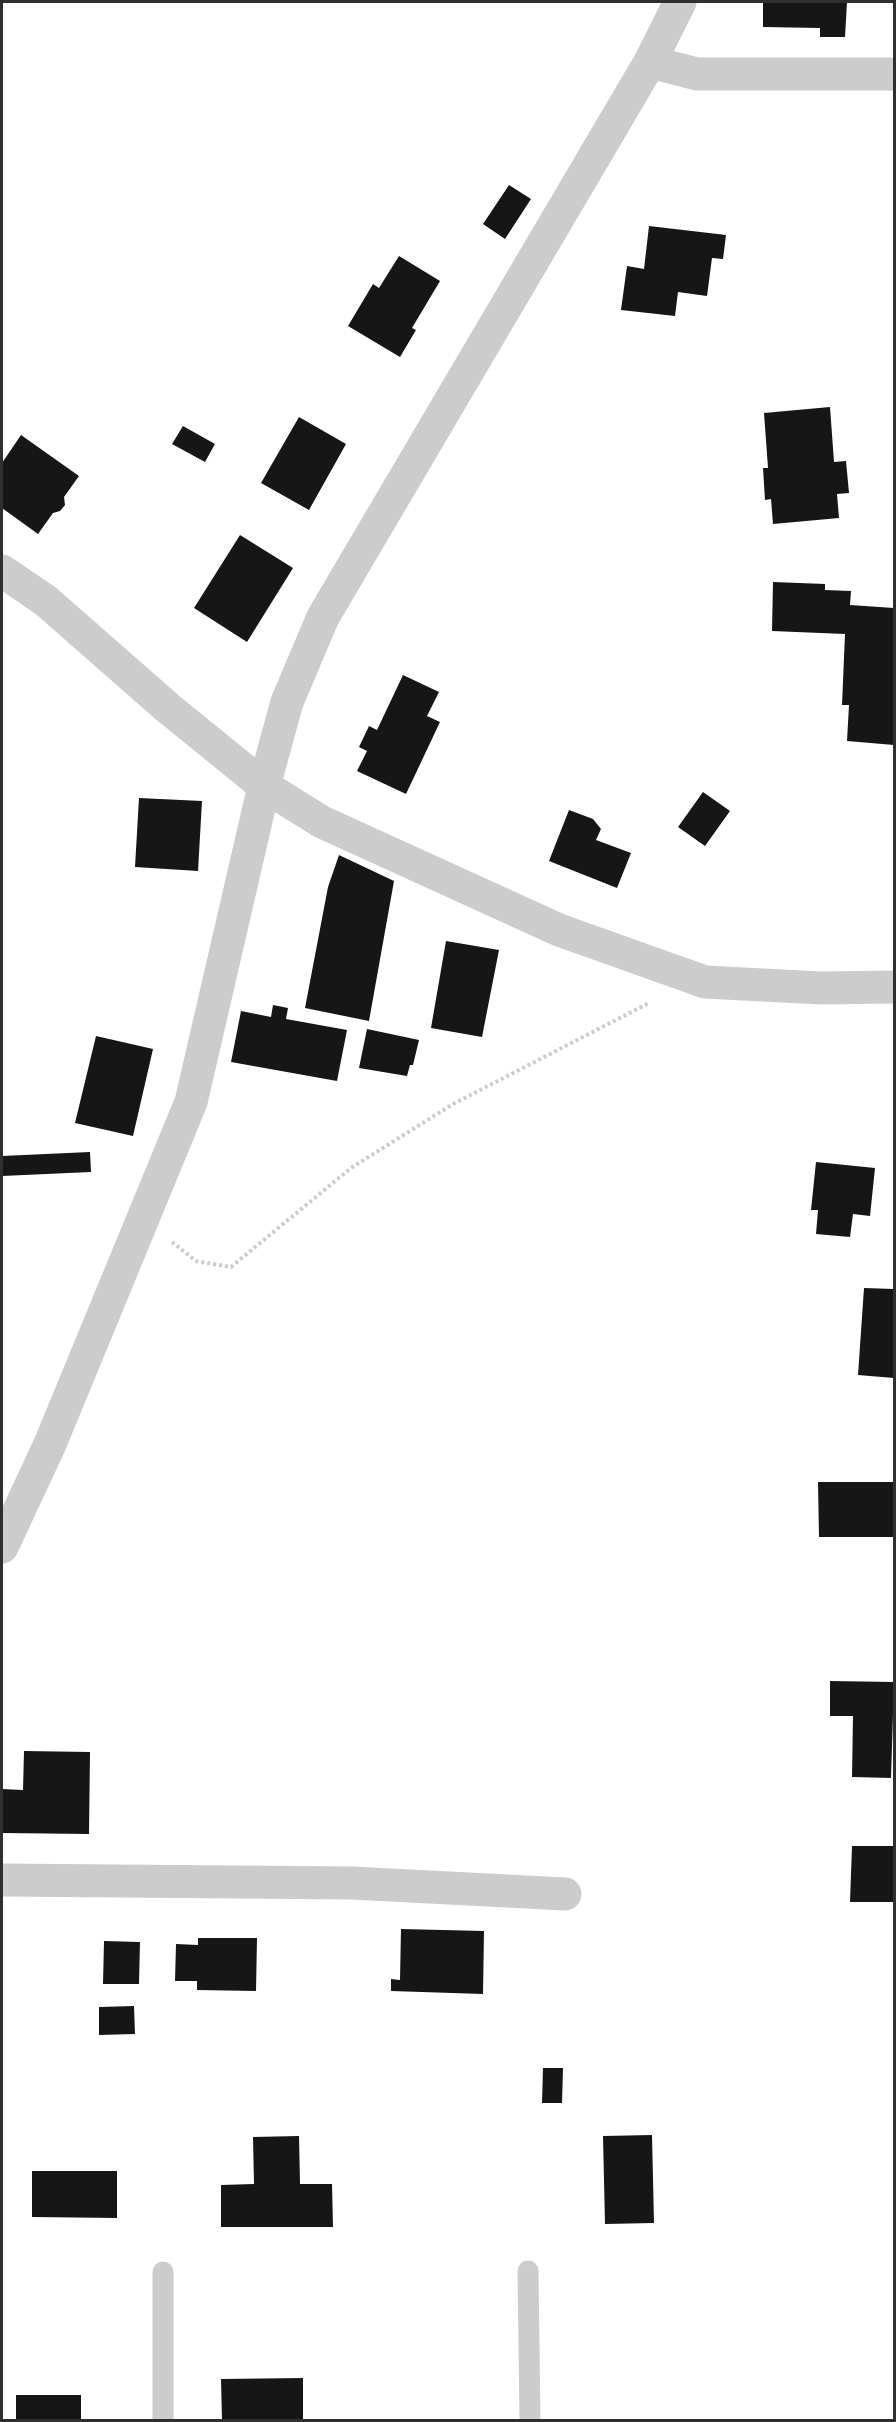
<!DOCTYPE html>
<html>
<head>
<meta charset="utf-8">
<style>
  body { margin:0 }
  #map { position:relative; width:896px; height:2422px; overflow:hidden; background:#fff; font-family:Ubuntu,sans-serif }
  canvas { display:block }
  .frame { position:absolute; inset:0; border:3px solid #2f2f2f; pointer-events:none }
</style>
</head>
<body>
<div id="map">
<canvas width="896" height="2422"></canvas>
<div class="frame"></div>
</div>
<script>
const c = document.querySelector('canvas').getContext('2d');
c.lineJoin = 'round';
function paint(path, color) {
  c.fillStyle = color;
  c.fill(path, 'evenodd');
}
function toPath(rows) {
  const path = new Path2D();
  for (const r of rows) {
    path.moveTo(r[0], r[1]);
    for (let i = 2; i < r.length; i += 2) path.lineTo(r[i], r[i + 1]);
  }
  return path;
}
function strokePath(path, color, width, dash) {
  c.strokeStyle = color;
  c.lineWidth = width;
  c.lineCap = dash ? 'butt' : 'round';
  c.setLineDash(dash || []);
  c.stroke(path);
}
paint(toPath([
  [763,2,847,2,845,37,820,37,820,28,763,27],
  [509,185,531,199,505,239,483,224],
  [649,226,726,235,723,259,712,258,707,296,678,292,675,316,621,310,627,266,644,269],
  [399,256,440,281,412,328,416,330,400,357,348,326,373,284,379,288],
  [830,407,834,462,846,461,849,493,837,494,839,518,773,524,771,499,765,500,763,468,768,468,764,413],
  [299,417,346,444,309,510,261,483],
  [183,426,215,444,205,462,172,444],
  [21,435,79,476,64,497,65,505,60,511,53,513,38,534,2,508,2,463],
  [240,535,293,568,247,642,194,608],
  [773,582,825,584,825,590,851,591,850,605,894,608,894,745,847,741,849,705,842,705,845,634,772,631],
  [403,675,439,692,427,716,440,722,406,794,357,771,367,751,359,747,369,726,377,730],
  [703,792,730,811,705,846,678,827],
  [139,798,202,801,198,871,135,867],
  [569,810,593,819,601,829,596,840,631,853,617,888,549,861],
  [339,855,394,881,369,1021,305,1008,328,887],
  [446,941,499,950,482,1037,431,1028],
  [273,1005,288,1008,286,1019,347,1030,337,1081,231,1062,241,1011,271,1017],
  [367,1029,419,1040,413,1065,410,1065,407,1076,359,1068],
  [96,1036,153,1049,133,1136,75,1123],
  [90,1152,91,1172,2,1176,2,1156],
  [816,1162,875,1168,870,1216,853,1214,850,1237,816,1234,818,1210,811,1210],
  [864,1288,894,1289,894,1378,858,1375],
  [818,1482,894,1482,894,1537,819,1537],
  [830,1681,894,1682,891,1778,852,1777,853,1716,830,1716],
  [24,1751,90,1752,89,1834,2,1833,2,1789,23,1790],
  [852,1846,894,1846,894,1902,850,1902],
  [401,1929,484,1931,483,1994,391,1991,391,1979,400,1980],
  [198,1938,257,1938,256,1991,197,1990,197,1981,175,1981,176,1944,198,1945],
  [104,1941,140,1942,139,1984,103,1984],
  [134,2006,135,2034,99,2035,99,2007],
  [543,2068,563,2068,562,2103,542,2103],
  [652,2135,654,2223,605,2224,603,2136],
  [299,2136,300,2184,332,2184,333,2227,221,2227,221,2185,254,2184,253,2137],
  [32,2171,117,2171,117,2218,32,2217],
  [303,2378,303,2420,222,2420,221,2379],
  [16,2395,81,2395,81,2420,16,2420]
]), '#161616');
strokePath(toPath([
  [172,1242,196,1261,231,1267,351,1168,453,1104,649,1003]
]), '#ccc', 4, [3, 3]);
strokePath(toPath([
  [528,2271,530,2420],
  [163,2420,163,2272]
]), '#ccc', 21);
strokePath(toPath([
  [650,62,697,74,894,74],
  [2,571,46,601,168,708,264,786,287,702,323,617,650,62,680,2],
  [2,1547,50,1444,191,1102,264,786,322,822,559,930,705,982,821,988,894,987],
  [2,1880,352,1883,565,1894]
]), '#ccc', 33);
</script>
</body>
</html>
